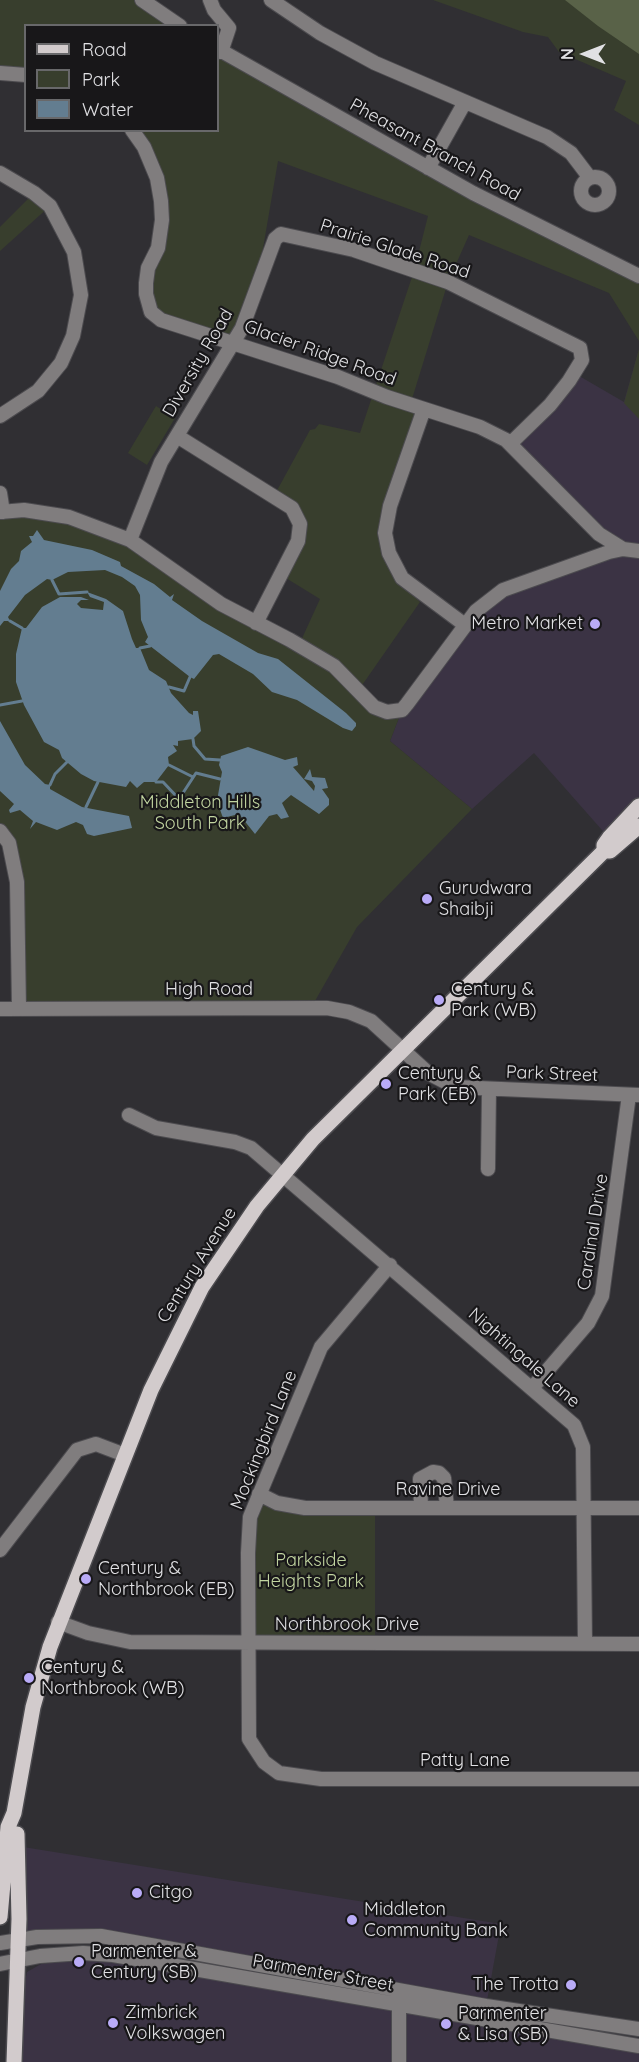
<!DOCTYPE html>
<html>
<head>
<meta charset="utf-8">
<style>
  body { margin:0 }
  #map { position:relative; width:639px; height:2062px; overflow:hidden; background:#302f33; font-family:Quicksand,sans-serif }
  canvas { display:block }
  .legend { position:absolute; left:24px; top:24px; width:195px; height:108px; box-sizing:border-box; background:#181719; border:2px solid #68686a; margin:0; padding:8px 10px; list-style:none; font-size:18px; color:#e1e1e4 }
  .legend li { display:flex; align-items:center; gap:12px; height:30px }
  .legend b { width:30px; border:2px solid #68686a }
  .north { position:absolute; left:555px; top:24px; width:60px; height:60px; -webkit-text-stroke:4px #181719; paint-order:stroke; rotate:270deg; font-size:16px; font-weight:700; line-height:24px; text-align:center; color:#e1e1e4 }
  .north::after { content:''; display:block; margin:auto; width:21px; height:27px; background:#e1e1e4; clip-path:polygon(50% 0,100% 100%,50% 72%,0 100%) }
</style>
</head>
<body>
<div id="map">
<canvas width="639" height="2062"></canvas>
<ul class="legend">
<li><b style="height:8px;background:#d2cbcc"></b>Road</li>
<li><b style="height:16px;background:#383e2d"></b>Park</li>
<li><b style="height:16px;background:#637d90"></b>Water</li>
</ul>
<div class="north">N</div>
</div>
<script>
const c = document.querySelector('canvas').getContext('2d');
c.lineJoin = 'round';
function paint(path, color) {
  c.fillStyle = color;
  c.fill(path, 'evenodd');
}
function toPath(rows) {
  const path = new Path2D();
  for (const r of rows) {
    if (r.length === 3) {
      path.moveTo(r[0] + r[2], r[1]);
      path.arc(r[0], r[1], r[2], 0, 2 * Math.PI);
      continue;
    }
    path.moveTo(r[0], r[1]);
    for (let i = 2; i < r.length; i += 2) path.lineTo(r[i], r[i + 1]);
  }
  return path;
}
function strokePath(path, color, width, dash) {
  c.strokeStyle = color;
  c.lineWidth = width;
  c.lineCap = dash ? 'butt' : 'round';
  c.setLineDash(dash || []);
  c.stroke(path);
}
function label(font, color, halo, rows, align = 'center') {
  c.font = font + ' Quicksand,sans-serif';
  c.lineWidth = 4.5;
  c.setLineDash([]);
  c.textBaseline = 'middle';
  c.strokeStyle = halo;
  c.fillStyle = color;
  for (const [text, x, y, turn = 0] of rows) {
    c.save();
    c.translate(x, y);
    c.rotate((+turn || 0) * Math.PI / 180);
    c.textAlign = isNaN(turn) ? turn : align;
    if (halo) c.strokeText(text, 0, 0);
    c.fillText(text, 0, 0);
    c.restore();
  }
}
paint(toPath([
  [639,349,639,806,609,838,534,753,472,809,390,741,402,710,493,597,622,549,510,444,574,373,624,402],
  [17,1846,501,1924,486,2006,117,1939,18,1939],
  [79,1960,120,1962,639,2052,639,2062,22,2062,23,1990,27,1972,41,1964]
]), '#3b3344');
paint(toPath([
  [0,0,142,0,180,25,26,26,25,75,0,73],
  [433,0,639,0,639,125,614,110,626,81,559,52,548,37,523,32],
  [218,49,639,276,639,341,609,293,469,235,448,282,412,399,417,418,385,512,396,579,420,602,358,691,374,708,402,710,390,741,472,809,357,927,311,1008,19,1009,17,882,0,831,0,512,102,527,299,645,320,599,281,575,300,524,274,496,310,430,315,429,319,424,360,433,414,271,428,216,278,161,256,289,234,341,161,320,146,294,161,201,132,131,218,130],
  [34,193,50,206,0,251,0,227],
  [639,349,639,419,624,403],
  [156,406,175,418,147,465,128,453],
  [259,1494,277,1503,375,1508,375,1644,249,1643,248,1553]
]), '#383e2d');
paint(toPath([
  [565,0,639,0,639,54,598,26]
]), '#596248');
paint(toPath([
  [37,530,44,540,92,550,120,562,121,566,154,584,170,597,174,594,172,600,202,621,258,653,278,659,346,713,356,723,356,726,352,731,343,728,297,700,272,692,253,674,219,654,213,655,194,679,190,677,145,642,148,637,141,620,140,595,135,586,122,577,105,570,68,572,52,580,47,579,25,595,8,617,10,621,4,621,0,626,0,591,11,569,19,561,21,551,32,542,29,536,33,536],
  [87,592,106,599,123,611,132,639,136,648,140,648,149,670,166,681,171,693,189,713,193,715,193,711,198,711,201,731,193,739,178,741,178,746,173,745,177,751,168,757,169,765,156,782,144,782,137,788,130,781,126,787,94,781,81,774,62,758,59,750,44,742,24,705,16,682,16,654,22,628,26,628,42,607,60,597,81,597,89,600,81,600,77,604,81,608,103,610,104,602,90,597],
  [0,721,25,765,45,784,50,785,50,789,82,807,129,816,132,828,94,836,87,834,83,825,76,822,57,830,36,822,30,829,33,821,20,810,10,813,9,810,14,804,0,791],
  [248,747,285,760,297,757,298,765,293,767,314,791,315,786,312,781,304,779,310,769,312,777,325,778,328,788,322,789,329,799,329,805,319,814,291,795,282,803,289,817,281,819,277,814,269,816,255,834,239,814,223,818,217,801,222,772,219,765,221,756]
]), '#637d90');
strokePath(toPath([
  [52,580,59,594,87,592],
  [10,621,22,628],
  [140,648,150,646],
  [169,687,184,691,190,677],
  [0,705,22,701],
  [193,739,194,746,205,759,220,760],
  [169,765,193,777],
  [156,782,163,782,179,799,196,773,220,779],
  [50,785,55,774,67,762],
  [86,807,98,782]
]), '#637d90', 3);
const minor = toPath([
  [142,0,180,26],
  [210,0,214,10,229,28,221,52],
  [271,0,320,33,375,63,547,137,571,153,590,178],
  [218,49,473,193,639,276],
  [0,73,26,75],
  [132,130,144,147,157,178,161,201,162,220,158,248,148,268,146,283,146,294,151,312,161,320,338,377,387,397,480,427,506,440,599,534,623,549],
  [428,168,465,102],
  [0,173,34,193,50,206,74,252,81,295,73,336,61,363,38,391,0,416],
  [595,191,14],
  [424,409,390,506,385,533,389,553,402,578,465,625],
  [177,436,292,508,300,524,298,541,256,623],
  [0,493,3,512],
  [0,512,24,510,69,517,130,540,221,604,290,640,334,666,374,707,387,712,402,710,407,704,476,611,503,590,609,552,623,549,639,551],
  [130,540,161,462,242,328,275,239,281,234,354,250,448,282,580,348,582,360,569,381,550,405,510,444],
  [0,831,9,843,17,882,19,1009],
  [0,1009,327,1008,349,1012,371,1021,428,1073,455,1087,639,1095],
  [129,1115,156,1128,235,1142,251,1148,574,1425,583,1447,585,1644],
  [488,1169,489,1089],
  [390,1265,321,1347,250,1517,248,1553,249,1739,264,1762,279,1773,321,1779,639,1779],
  [533,1387,588,1323,602,1296,629,1095],
  [259,1494,277,1503,305,1508,639,1508],
  [421,1507,420,1479,433,1472,439,1473,444,1478,447,1507],
  [0,1550,77,1450,96,1444,125,1455],
  [58,1622,88,1633,130,1642,639,1644],
  [0,1943,37,1937,101,1936,486,2006,639,2029],
  [0,1964,40,1956,83,1953,113,1955,639,2046],
  [399,1998,399,2062]
]);
const major = toPath([
  [604,851,604,845,609,838,639,806],
  [0,1917,8,1827,14,1813,33,1707,50,1647,151,1390,202,1287,257,1206,313,1139,604,851,610,851,639,826],
  [14,2062,19,1919,17,1834]
]);
strokePath(minor, '#4c4b4f', 16);
strokePath(major, '#4c4b4f', 18);
strokePath(minor, '#807d7e', 14);
strokePath(major, '#d2cbcc', 15);
for (const [x, y, r, color] of [
  [595,624,6,"#b9abf7"],
  [427,899,6,"#b9abf7"],
  [439,1000,6,"#b9abf7"],
  [386,1084,6,"#b9abf7"],
  [86,1579,6,"#b9abf7"],
  [29,1678,6,"#b9abf7"],
  [137,1893,6,"#b9abf7"],
  [352,1920,6,"#b9abf7"],
  [79,1962,6,"#b9abf7"],
  [571,1985,6,"#b9abf7"],
  [113,2023,6,"#b9abf7"],
  [446,2024,6,"#b9abf7"]
]) {
  const dot = new Path2D();
  dot.arc(x, y, r, 0, 2 * Math.PI);
  c.fillStyle = color;
  c.fill(dot);
  strokePath(dot, '#181719', 2);
}
label('18px', '#e1e1e4', '#181719', [
  ["Pheasant Branch Road",435,150,29],
  ["Prairie Glade Road",395,249,18],
  ["Glacier Ridge Road",320,353,20],
  ["Diversity Road",198,363,-60],
  ["High Road",209,990],
  ["Park Street",552,1074,2],
  ["Cardinal Drive",593,1232,-81],
  ["Century Avenue",197,1265,-58],
  ["Nightingale Lane",524,1358,41],
  ["Mockingbird Lane",264,1440,-68],
  ["Ravine Drive",448,1490],
  ["Northbrook Drive",347,1625],
  ["Patty Lane",465,1761],
  ["Parmenter Street",323,1973,10]
]);
label('18px', '#e1e1e4', '#181719', [
  ["Metro Market",583,624,"right"],
  ["Gurudwara",439,889],
  ["Shaibji",439,910],
  ["Century &",451,990],
  ["Park (WB)",451,1011],
  ["Century &",398,1074],
  ["Park (EB)",398,1095],
  ["Century &",98,1569],
  ["Northbrook (EB)",98,1590],
  ["Century &",41,1668],
  ["Northbrook (WB)",41,1689],
  ["Citgo",149,1893],
  ["Middleton",364,1910],
  ["Community Bank",364,1931],
  ["Parmenter &",91,1952],
  ["Century (SB)",91,1973],
  ["The Trotta",559,1985,"right"],
  ["Zimbrick",125,2013],
  ["Volkswagen",125,2034],
  ["Parmenter",458,2014],
  ["& Lisa (SB)",458,2035]
], 'left');
label('18px', '#c1d4a0', '#181719', [
  ["Middleton Hills",200,803],
  ["South Park",200,824],
  ["Parkside",311,1561],
  ["Heights Park",311,1582]
]);
</script>
</body>
</html>
